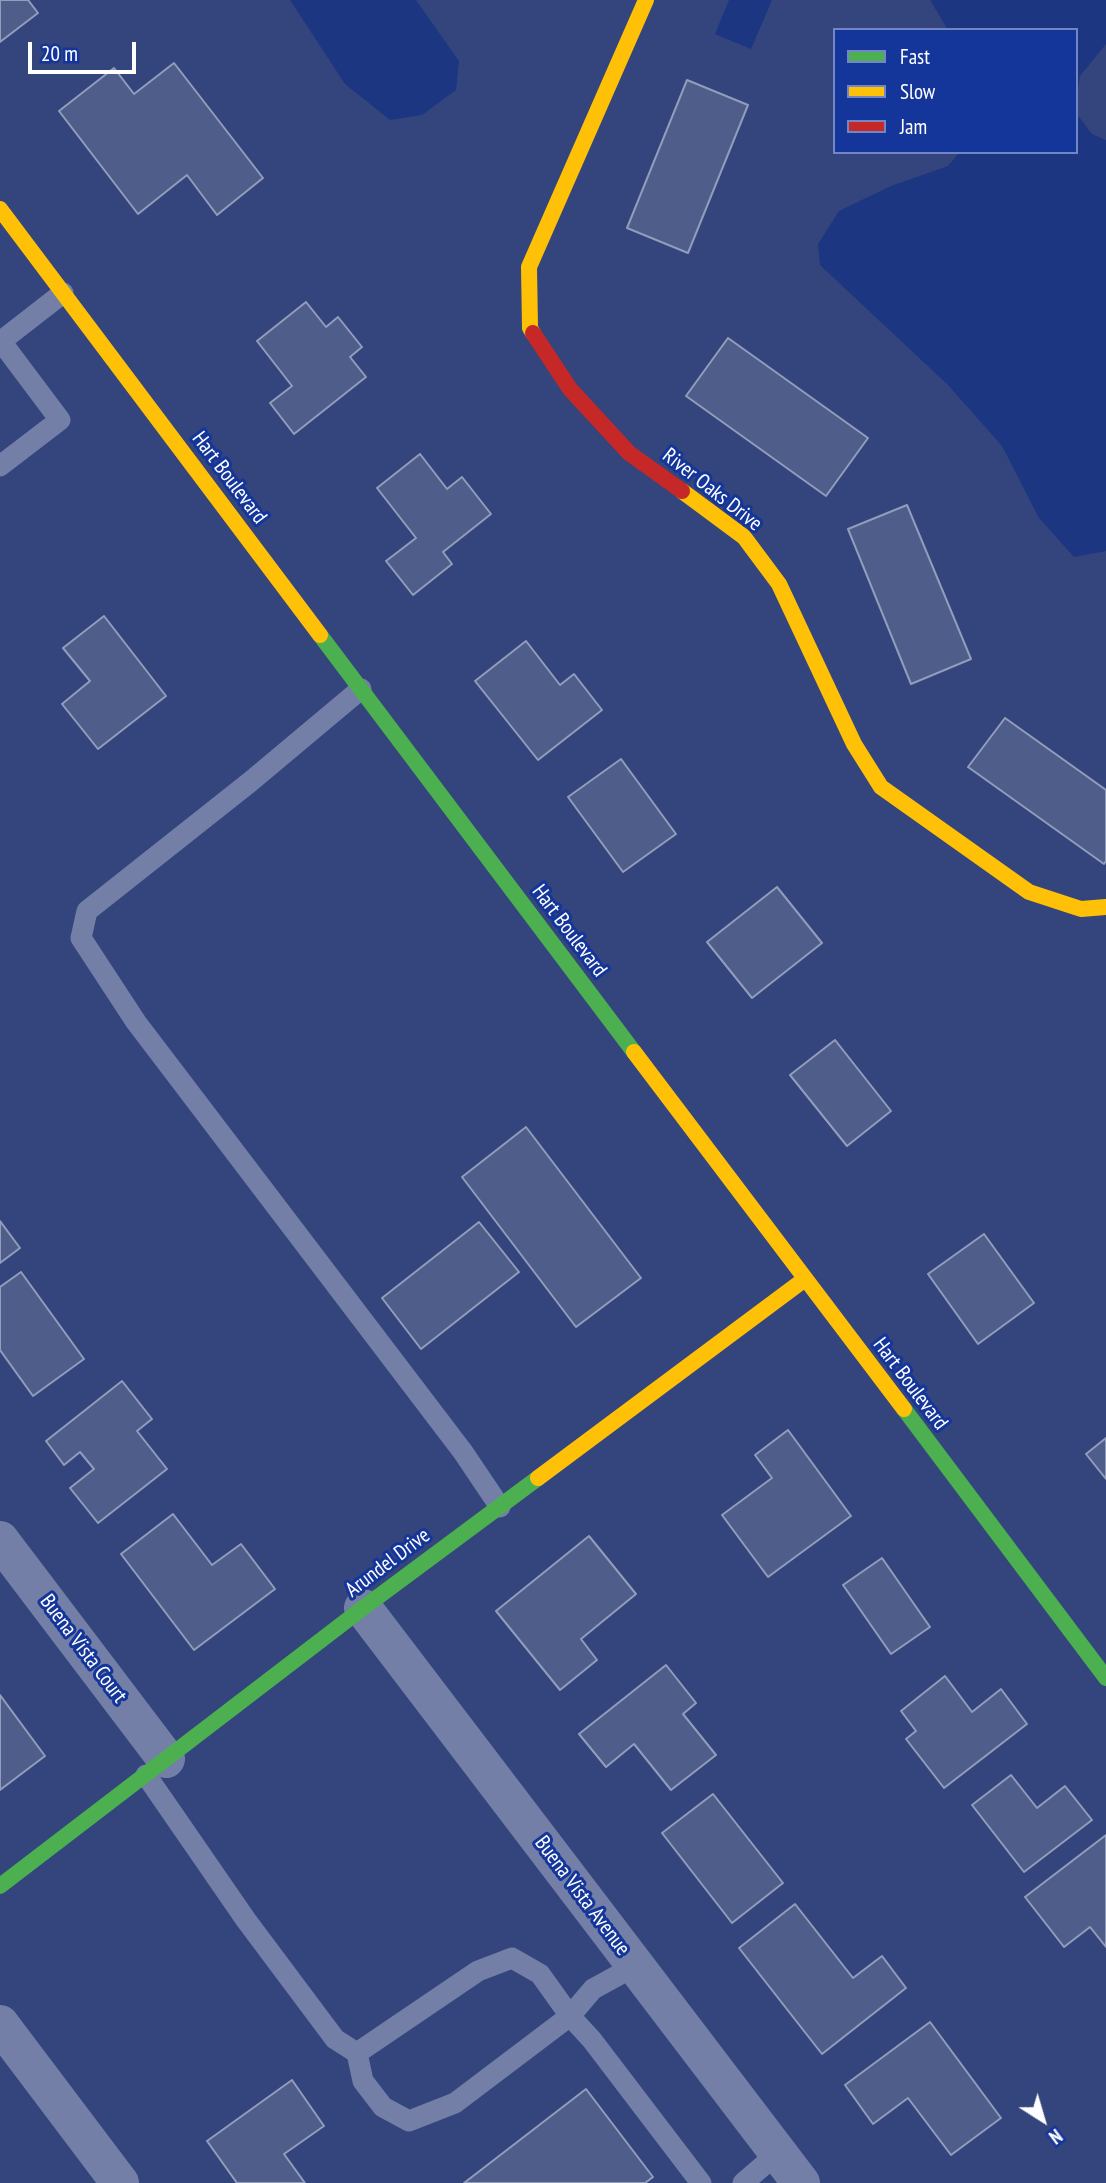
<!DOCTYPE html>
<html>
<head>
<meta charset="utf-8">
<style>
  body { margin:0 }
  #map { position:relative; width:1106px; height:2183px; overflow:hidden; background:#33457c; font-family:"PT Sans Narrow",sans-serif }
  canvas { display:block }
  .legend { position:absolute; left:833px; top:28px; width:245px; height:126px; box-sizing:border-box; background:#14369b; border:2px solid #7286c3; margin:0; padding:9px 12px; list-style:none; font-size:21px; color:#fff }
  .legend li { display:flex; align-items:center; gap:14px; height:35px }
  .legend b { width:35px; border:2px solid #7286c3 }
  .north { position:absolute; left:1008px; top:2085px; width:70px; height:70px; -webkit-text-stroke:5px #14369b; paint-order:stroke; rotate:143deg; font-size:19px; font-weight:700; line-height:28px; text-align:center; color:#fff }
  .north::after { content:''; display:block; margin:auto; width:24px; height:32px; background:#fff; clip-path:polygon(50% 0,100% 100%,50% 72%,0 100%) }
  .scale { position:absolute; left:28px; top:42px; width:108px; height:32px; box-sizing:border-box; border:4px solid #fff; border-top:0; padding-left:9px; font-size:21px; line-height:24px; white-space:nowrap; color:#fff; -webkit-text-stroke:5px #14369b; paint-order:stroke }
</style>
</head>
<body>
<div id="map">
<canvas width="1106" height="2183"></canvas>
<ul class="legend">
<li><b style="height:9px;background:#4caf50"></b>Fast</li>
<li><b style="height:9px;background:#ffc107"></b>Slow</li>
<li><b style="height:9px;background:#c62828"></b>Jam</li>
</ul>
<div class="north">N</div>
<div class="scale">20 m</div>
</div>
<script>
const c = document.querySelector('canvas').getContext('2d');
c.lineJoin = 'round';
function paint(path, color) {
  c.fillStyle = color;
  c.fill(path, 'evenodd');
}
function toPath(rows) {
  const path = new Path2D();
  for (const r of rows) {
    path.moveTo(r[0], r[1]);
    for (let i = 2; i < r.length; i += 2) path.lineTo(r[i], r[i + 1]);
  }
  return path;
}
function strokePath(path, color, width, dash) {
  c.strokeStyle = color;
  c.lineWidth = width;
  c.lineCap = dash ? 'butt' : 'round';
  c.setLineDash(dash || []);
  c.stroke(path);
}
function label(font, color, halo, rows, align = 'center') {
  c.font = font + ' "PT Sans Narrow",sans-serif';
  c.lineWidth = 6;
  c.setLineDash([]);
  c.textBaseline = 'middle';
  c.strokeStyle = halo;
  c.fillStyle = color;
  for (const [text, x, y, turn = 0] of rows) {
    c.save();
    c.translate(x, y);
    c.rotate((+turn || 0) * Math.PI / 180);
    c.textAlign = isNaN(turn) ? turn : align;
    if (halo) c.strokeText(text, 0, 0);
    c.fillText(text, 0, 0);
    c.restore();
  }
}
paint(toPath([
  [290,0,416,0,459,61,456,90,422,115,390,120,345,84],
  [729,0,772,0,751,49,715,34],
  [930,0,1106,0,1106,44,1080,76,1076,99,1076,30,948,30],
  [1076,113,1092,134,1106,140,1106,551,1074,557,1039,518,1002,446,948,385,820,265,818,244,839,211,891,186,948,166,960,152,1076,152]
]), '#1c3681');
const building = toPath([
  [0,0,28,0,38,13,0,42,0,0],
  [174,63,263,178,217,215,187,175,138,214,59,111,114,68,134,94,174,63],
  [687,80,748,105,688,253,627,228,687,80],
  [306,302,326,327,338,317,362,347,350,357,366,377,294,434,270,403,292,386,257,341,306,302],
  [728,338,868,438,826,496,686,396,728,338],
  [420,454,447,489,462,477,491,514,443,552,452,564,413,595,386,561,416,538,377,488,420,454],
  [907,505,971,659,911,684,848,529,907,505],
  [104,616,166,696,98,749,62,704,90,681,63,648,104,616],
  [526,641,560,685,574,674,602,710,538,760,475,681,526,641],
  [1005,718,1106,790,1106,861,1104,864,968,767,1005,718],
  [621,759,676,834,623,872,568,797,621,759],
  [777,887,822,943,752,998,707,942,777,887],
  [835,1040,891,1111,847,1146,790,1075,835,1040],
  [526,1127,641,1278,576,1327,462,1177,526,1127],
  [0,1221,20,1248,0,1263,0,1221],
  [479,1222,519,1272,421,1349,382,1298,479,1222],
  [984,1234,1034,1303,978,1344,928,1274,984,1234],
  [21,1272,84,1359,33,1396,0,1350,0,1287,21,1272],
  [122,1381,152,1419,137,1431,167,1469,98,1523,70,1488,94,1469,80,1452,64,1465,46,1441,122,1381],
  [788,1430,851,1516,768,1577,722,1515,772,1478,755,1455,788,1430],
  [1106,1438,1106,1479,1086,1454,1106,1438],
  [173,1514,212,1565,241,1544,275,1589,194,1650,121,1554,173,1514],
  [589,1536,636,1594,581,1639,597,1660,560,1690,496,1611,589,1536],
  [882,1558,930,1627,891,1654,843,1585,882,1558],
  [666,1665,696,1703,683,1714,716,1755,671,1790,634,1744,606,1767,579,1734,666,1665],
  [945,1676,972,1712,1001,1689,1027,1724,944,1788,906,1739,916,1731,901,1711,945,1676],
  [0,1695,45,1756,0,1790,0,1695],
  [1011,1775,1037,1808,1065,1786,1092,1820,1024,1872,972,1805,1011,1775],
  [713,1794,783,1883,732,1923,662,1833,713,1794],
  [1106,1835,1106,1947,1090,1927,1064,1947,1025,1897,1106,1835],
  [795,1904,853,1978,882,1956,906,1988,822,2054,739,1948,795,1904],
  [930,2022,1001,2118,951,2155,908,2098,873,2124,845,2085,930,2022],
  [292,2080,324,2126,284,2154,305,2183,237,2183,207,2141,292,2080],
  [586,2089,653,2177,645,2183,464,2183,586,2089]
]);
paint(building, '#4e5d89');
strokePath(building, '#929cbb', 2);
strokePath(toPath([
  [0,340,60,420,0,466],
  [0,342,63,293],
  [361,689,250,782,87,911,81,938,136,1022,463,1452,500,1507],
  [146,1775,246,1920,335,2039,357,2053,478,1971,512,1958,540,1974,570,2016,593,1989,635,1966],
  [357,2053,363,2081,383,2107,409,2121,455,2103,570,2016,592,2040,701,2183],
  [743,2183,778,2153]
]), '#737fa6', 21);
strokePath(toPath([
  [0,1540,166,1759],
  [363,1608,801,2183],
  [0,2024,120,2183]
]), '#737fa6', 38);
strokePath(toPath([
  [320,635,634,1052],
  [904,1409,1106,1678],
  [0,1886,363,1608,538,1478]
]), '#4caf50', 16);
strokePath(toPath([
  [0,209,320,635],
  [533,333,530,328,529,267,646,0],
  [682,491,744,537,779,584,854,744,881,787,1029,892,1081,909,1106,907],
  [634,1052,904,1409],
  [538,1478,805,1279]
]), '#ffc107', 16);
strokePath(toPath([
  [533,333,570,389,629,453,682,491]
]), '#c62828', 16);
label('21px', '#fff', '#14369b', [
  ["Hart Boulevard",229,478,53],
  ["River Oaks Drive",712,490,38],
  ["Hart Boulevard",569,931,53],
  ["Hart Boulevard",910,1384,53],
  ["Arundel Drive",388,1563,-37],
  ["Buena Vista Court",83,1649,53],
  ["Buena Vista Avenue",582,1896,53]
]);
</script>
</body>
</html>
